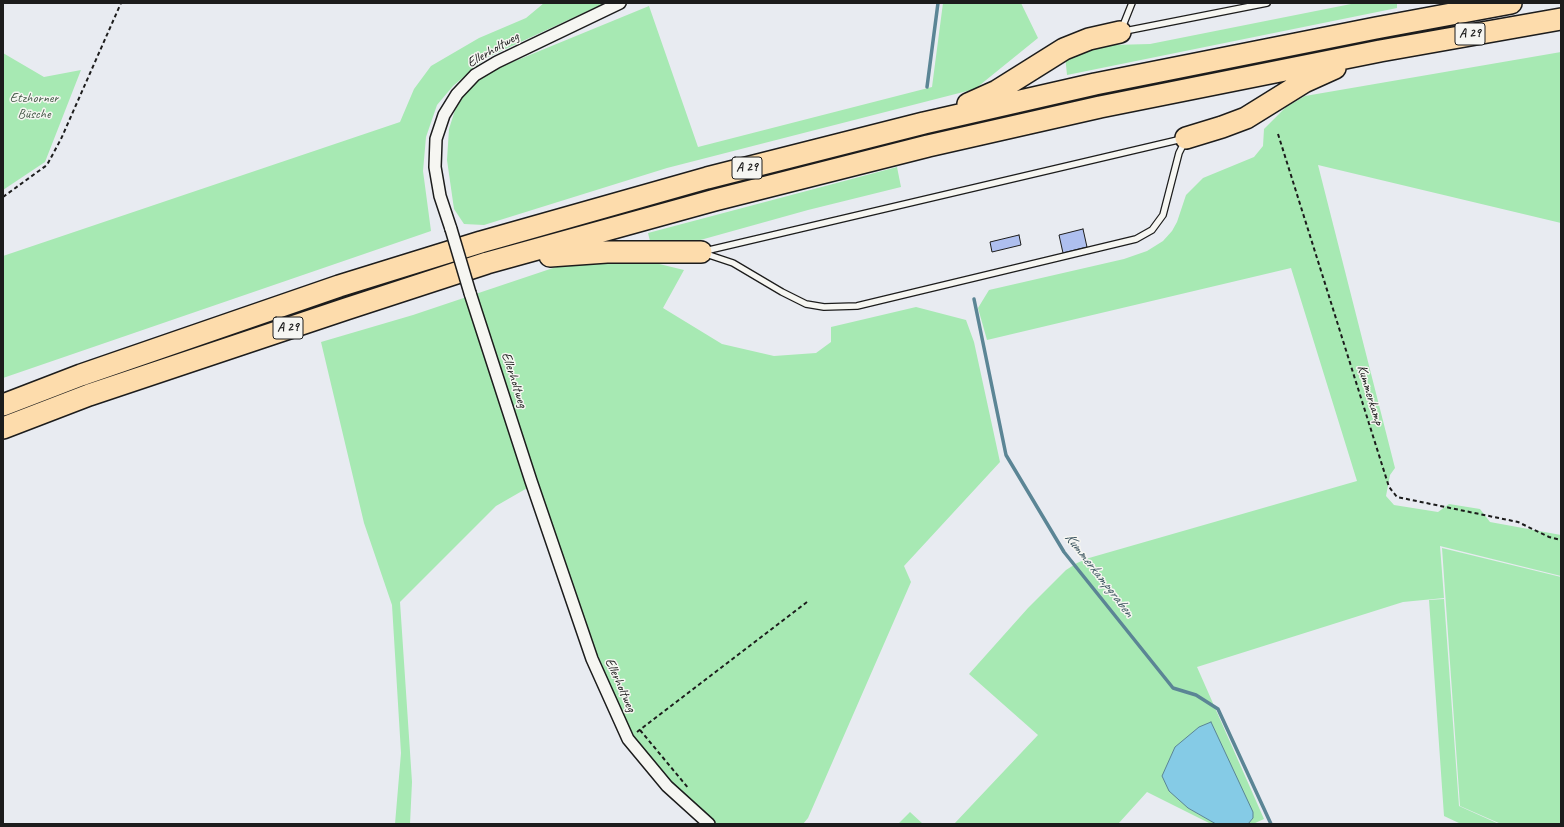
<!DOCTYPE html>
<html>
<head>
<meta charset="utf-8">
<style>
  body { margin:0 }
  #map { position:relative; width:1564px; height:827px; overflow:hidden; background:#e8ebf1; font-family:Caveat,sans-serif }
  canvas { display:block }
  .frame { position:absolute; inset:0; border:4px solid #1c1c1c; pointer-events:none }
</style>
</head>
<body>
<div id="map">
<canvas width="1564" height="827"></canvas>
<div class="frame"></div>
</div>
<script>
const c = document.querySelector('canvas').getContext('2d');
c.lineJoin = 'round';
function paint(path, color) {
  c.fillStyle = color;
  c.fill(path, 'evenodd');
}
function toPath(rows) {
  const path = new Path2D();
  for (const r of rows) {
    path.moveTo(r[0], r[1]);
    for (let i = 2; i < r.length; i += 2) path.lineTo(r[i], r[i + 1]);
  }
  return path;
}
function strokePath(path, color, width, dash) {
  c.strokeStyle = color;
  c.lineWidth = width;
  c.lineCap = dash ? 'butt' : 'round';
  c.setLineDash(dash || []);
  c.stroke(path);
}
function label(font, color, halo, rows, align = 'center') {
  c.font = font + ' Caveat,sans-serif';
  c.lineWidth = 3;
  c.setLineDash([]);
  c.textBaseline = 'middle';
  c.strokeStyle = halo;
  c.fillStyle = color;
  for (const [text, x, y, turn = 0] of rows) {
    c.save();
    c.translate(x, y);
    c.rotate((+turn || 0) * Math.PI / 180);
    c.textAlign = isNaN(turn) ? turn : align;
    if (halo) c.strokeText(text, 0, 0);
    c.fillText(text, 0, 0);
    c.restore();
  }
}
paint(toPath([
  [544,3,605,3,486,58,453,86,437,105,426,137,423,171,431,231,3,378,3,256,400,122,414,89,431,66,479,38,526,18],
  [943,3,1021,3,1038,38,975,89,667,168,484,225,464,224,454,209,447,160,449,129,455,110,468,89,481,78,498,68,649,6,698,147,932,87],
  [1356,3,1397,3,1397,8,1067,75,1065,55,1113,45,1150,44],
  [1561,52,1561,223,1318,165,1395,468,1390,475,1386,496,1394,505,1438,512,1449,504,1480,509,1490,522,1561,535,1561,576,1440,546,1444,598,1403,602,1197,667,1264,819,1253,824,1248,824,1253,818,1188,808,1216,824,1211,824,1147,792,1118,824,954,824,1038,735,969,674,1028,608,1066,570,1077,563,1089,558,1357,481,1291,268,987,340,978,308,989,290,1124,259,1147,251,1163,241,1172,231,1177,222,1186,195,1203,178,1254,157,1263,146,1264,129,1286,107,1305,96],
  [3,53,44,77,81,70,45,162,3,190],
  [897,167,901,187,808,210,686,244,651,245,648,233],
  [608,260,651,262,684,270,663,308,722,344,774,356,816,353,831,342,831,327,916,307,966,320,974,342,1000,462,904,566,911,582,808,818,803,824,701,824,663,788,626,741,529,487,496,506,400,602,412,782,410,824,395,824,401,753,392,605,364,523,321,342,413,315,565,264],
  [1442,548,1561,577,1561,824,1501,824,1460,806],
  [1444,599,1459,806,1499,824,1461,824,1444,816,1429,600],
  [910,812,923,824,898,824]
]), '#a7e9b3');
const water = toPath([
  [1211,722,1253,812,1253,818,1248,824,1216,824,1188,808,1169,791,1162,776,1175,747,1199,727,1211,722]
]);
paint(water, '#85cbe6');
strokePath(water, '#5b8595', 1);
strokePath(toPath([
  [927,87,938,3],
  [974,299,1006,455,1064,552,1173,688,1196,695,1218,709,1271,824]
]), '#5b8595', 3.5);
const building = toPath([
  [1083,229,1087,247,1063,253,1059,235,1083,229],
  [1019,235,1021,245,992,252,990,242,1019,235]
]);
paint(building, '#aebfef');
strokePath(building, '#1c1c1c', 1);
const service = toPath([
  [1122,28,1132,3],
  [1125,31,1267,3],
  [705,251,1182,139],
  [703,253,733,263,782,292,806,304,824,307,857,306,1136,239,1152,230,1163,215,1179,153,1185,141]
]);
const minor = toPath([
  [451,229,440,196,435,167,436,139,444,115,457,94,475,75,497,62,620,3],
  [470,293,531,481,592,659,628,739,667,786,709,824]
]);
const motorway = toPath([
  [968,104,997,91,1064,49,1089,39,1120,32],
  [1186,138,1222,127,1246,118,1304,82,1335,68],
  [550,256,607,252,701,252],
  [3,405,81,375,339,286,481,242,707,178,924,123,1095,84,1376,28,1511,3],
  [3,428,89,395,346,309,487,263,715,200,928,146,1100,107,1380,51,1561,19]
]);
strokePath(service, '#1c1c1c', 8);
strokePath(minor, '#1c1c1c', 14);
strokePath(motorway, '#1c1c1c', 24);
strokePath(toPath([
  [1278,134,1389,487,1397,497,1518,522,1549,537,1561,540],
  [3,197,47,165,61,139,121,3],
  [640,730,689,789],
  [637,732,807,602]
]), '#1c1c1c', 2, [4, 3]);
strokePath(service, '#f6f6f2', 5.5);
strokePath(minor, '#f6f6f2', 11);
strokePath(motorway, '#fddcac', 21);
const minorBridge = toPath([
  [451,229,470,293]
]);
strokePath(minorBridge, '#1c1c1c', 14, []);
strokePath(minorBridge, '#f6f6f2', 11);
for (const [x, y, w] of [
  [1470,34,30],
  [747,168,30],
  [288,328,30]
]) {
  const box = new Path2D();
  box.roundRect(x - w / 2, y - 11, w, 22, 3);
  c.fillStyle = '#f6f6f2';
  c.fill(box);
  strokePath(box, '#1c1c1c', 1);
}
label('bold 13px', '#1c1c1c', null, [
  ["A 29",1470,34],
  ["A 29",747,168],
  ["A 29",288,328]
]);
label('14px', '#1c1c1c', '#f6f6f2', [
  ["Ellerholtweg",493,50,-30],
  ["Ellerholtweg",514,380,72],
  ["Kummerkamp",1370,395,73],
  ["Ellerholtweg",620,685,66]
]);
label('14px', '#465a49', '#f6f6f2', [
  ["Etzhorner",34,98],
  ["Büsche",34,114]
]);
label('italic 15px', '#415963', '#f6f6f2', [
  ["Kummerkampgraben",1099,575,52]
]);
</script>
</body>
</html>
